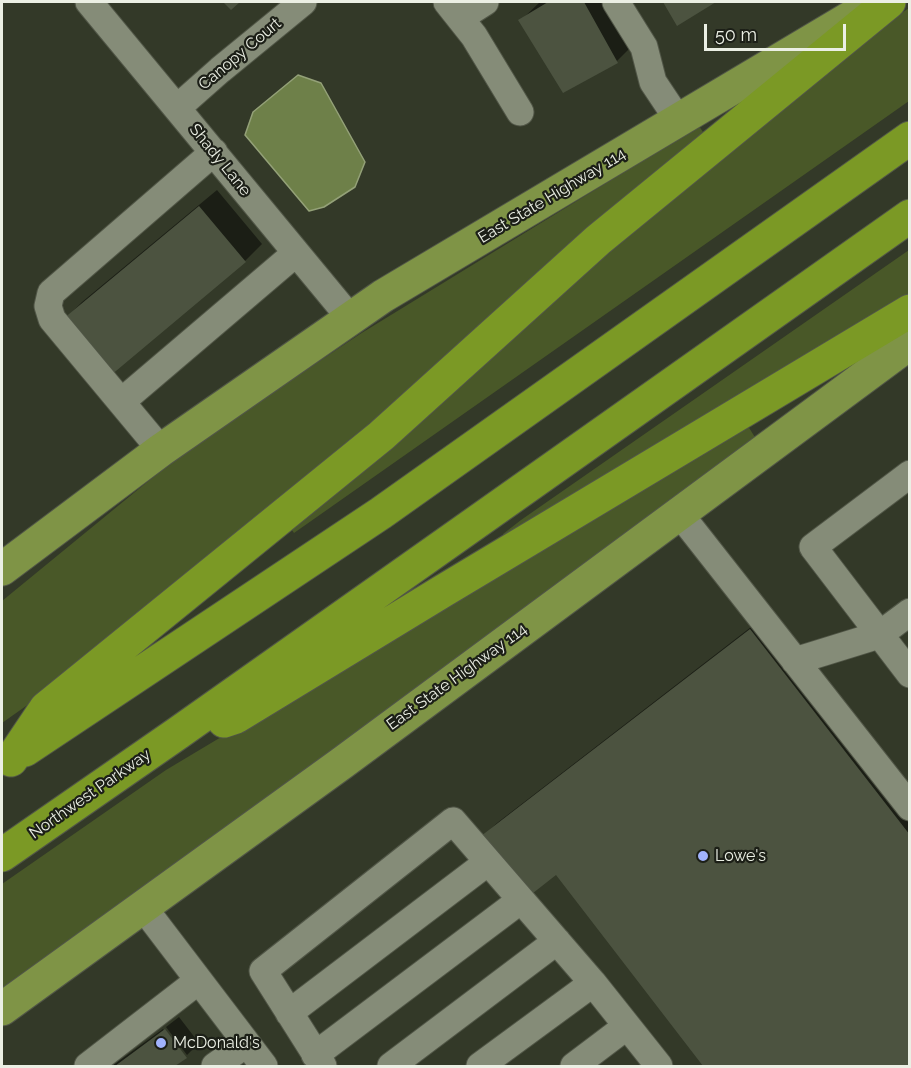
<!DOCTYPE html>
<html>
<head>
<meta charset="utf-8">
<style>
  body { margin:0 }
  #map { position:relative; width:911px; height:1068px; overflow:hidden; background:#333928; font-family:Raleway,sans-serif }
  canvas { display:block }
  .frame { position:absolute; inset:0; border:3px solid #ebefe4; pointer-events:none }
  .scale { position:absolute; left:704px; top:24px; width:142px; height:27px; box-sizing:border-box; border:3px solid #ebefe4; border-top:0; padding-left:8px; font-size:18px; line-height:21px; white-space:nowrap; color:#ebefe4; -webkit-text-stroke:4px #1c1f17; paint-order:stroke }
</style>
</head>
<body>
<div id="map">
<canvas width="911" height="1068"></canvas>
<div class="frame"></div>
<div class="scale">50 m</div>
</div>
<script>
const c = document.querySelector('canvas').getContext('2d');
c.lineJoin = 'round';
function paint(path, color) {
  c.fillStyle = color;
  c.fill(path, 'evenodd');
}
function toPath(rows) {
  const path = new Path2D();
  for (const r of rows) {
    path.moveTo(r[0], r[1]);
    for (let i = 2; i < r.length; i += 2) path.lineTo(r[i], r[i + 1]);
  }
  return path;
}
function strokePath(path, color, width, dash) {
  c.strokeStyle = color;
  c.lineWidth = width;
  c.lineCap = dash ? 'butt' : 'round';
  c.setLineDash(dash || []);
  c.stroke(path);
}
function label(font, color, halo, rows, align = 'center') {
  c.font = font + ' Raleway,sans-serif';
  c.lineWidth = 4.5;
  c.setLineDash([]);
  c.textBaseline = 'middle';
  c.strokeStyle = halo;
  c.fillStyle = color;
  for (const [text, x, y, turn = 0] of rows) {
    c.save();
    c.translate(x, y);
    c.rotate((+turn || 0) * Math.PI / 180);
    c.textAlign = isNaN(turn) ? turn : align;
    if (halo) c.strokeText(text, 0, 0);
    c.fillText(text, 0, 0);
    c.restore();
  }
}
paint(toPath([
  [909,8,909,101,294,533,289,526,794,87],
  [699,126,705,135,403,403,84,665,2,723,2,601,185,451,360,334],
  [909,250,909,304,509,543,503,534,521,520],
  [746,423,758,442,2,996,2,884,166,770]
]), '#495828');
const water = toPath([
  [298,75,321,83,365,162,355,187,324,207,309,211,245,135,253,112,298,75]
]);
paint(water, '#6e8049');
strokePath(water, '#94a178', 1.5);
paint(toPath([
  [540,2,611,2,634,44,617,61,520,21],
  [665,2,713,2,678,24],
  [217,190,262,244,245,261,65,319,82,302],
  [764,617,910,805,910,1066,705,1066,556,873,483,836,497,823],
  [179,1017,199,1043,187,1055,166,1027],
  [163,1029,185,1057,172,1066,112,1066]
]), '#0007');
paint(toPath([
  [223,2,240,2,231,10],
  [548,2,584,2,618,63,563,93,518,20],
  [663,2,716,2,677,26],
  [199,206,246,262,110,376,63,319],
  [750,629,910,835,910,1066,703,1066,556,875,528,897,481,836],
  [165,1029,187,1058,175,1066,115,1066]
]), '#4c5340');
const minor = toPath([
  [89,2,351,319],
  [447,2,474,36,520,112],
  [616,2,644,47,653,82,679,121],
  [460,18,485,2],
  [177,108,220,70,303,2],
  [121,402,296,253],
  [161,450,52,319,48,306,51,293,214,152],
  [910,474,813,547,910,674],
  [679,513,910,807],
  [795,661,879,635,910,612],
  [143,907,264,1066],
  [289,1013,488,862],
  [315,1055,521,900],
  [88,1066,198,981],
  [215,1066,246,1044],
  [323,1066,263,971,453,821,593,983],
  [391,1066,557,941],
  [480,1066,593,983,659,1066],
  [574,1066,627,1026]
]);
const major = toPath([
  [2,569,161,450,383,296,865,9],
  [2,1009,342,763,910,343]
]);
const highway = toPath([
  [224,721,236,717,443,591,910,311],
  [25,750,381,513,910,138],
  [11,760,46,708,381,436,598,240,889,2],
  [2,855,178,733,910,216]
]);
strokePath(minor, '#515647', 29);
strokePath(major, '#515647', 35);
strokePath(highway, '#515647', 35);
strokePath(minor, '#858c78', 27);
strokePath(major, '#7f9446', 33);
strokePath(highway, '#7b9925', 33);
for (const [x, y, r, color] of [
  [703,856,6,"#a1b3fd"],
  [161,1043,6,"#a1b3fd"]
]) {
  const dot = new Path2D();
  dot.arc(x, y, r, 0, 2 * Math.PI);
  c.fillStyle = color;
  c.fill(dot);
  strokePath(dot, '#1c1f17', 2);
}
label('16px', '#ebefe4', '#1c1f17', [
  ["Canopy Court",240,54,-40],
  ["Shady Lane",220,160,51],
  ["East State Highway 114",552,196,-31],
  ["East State Highway 114",457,677,-36],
  ["Northwest Parkway",90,794,-35]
]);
label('16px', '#ebefe4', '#1c1f17', [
  ["Lowe's",715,856],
  ["McDonald's",173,1043]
], 'left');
</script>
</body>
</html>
